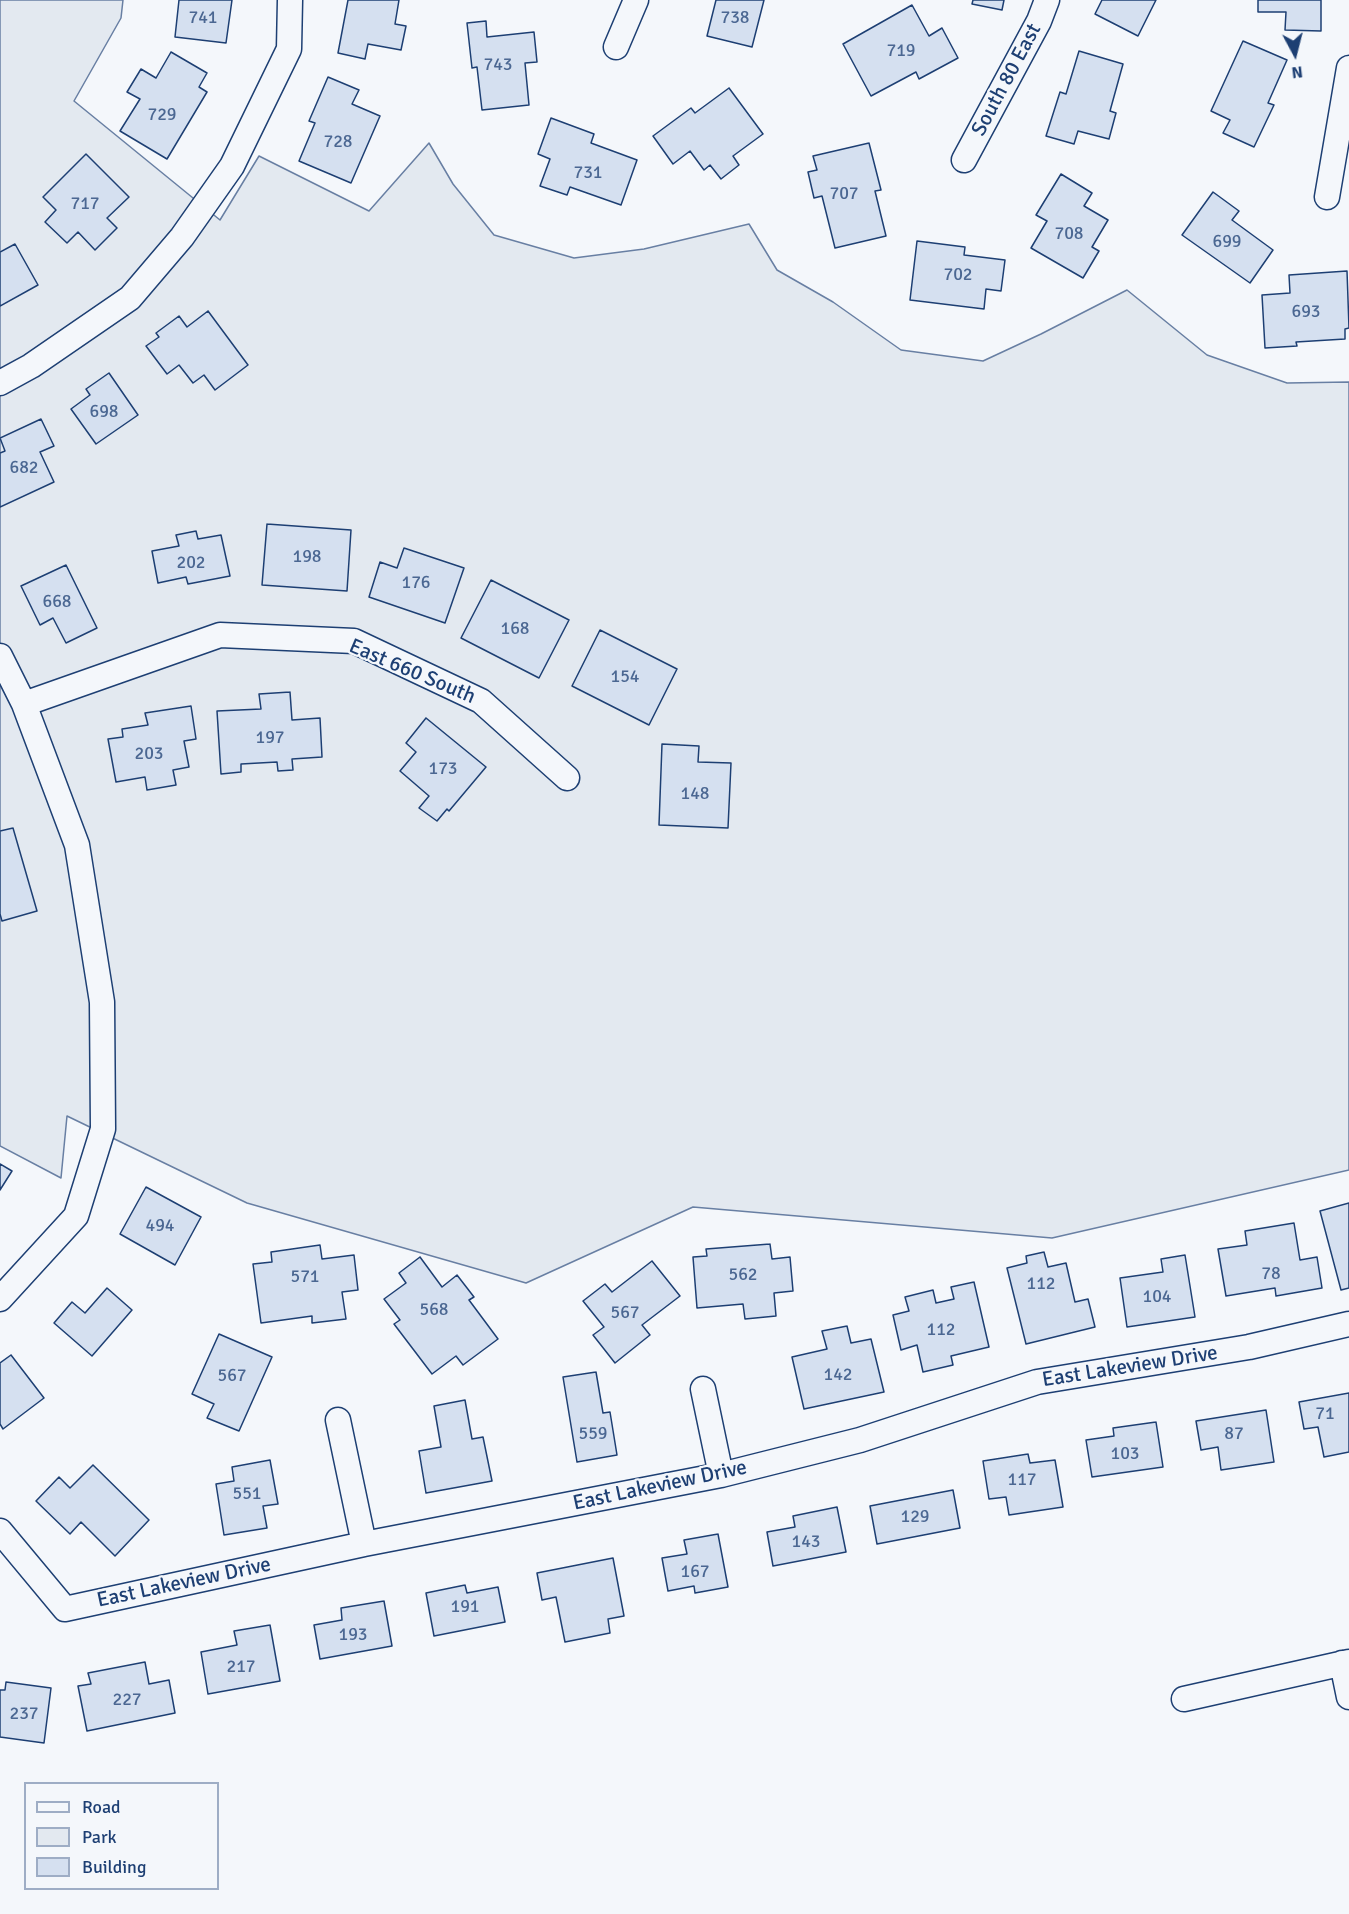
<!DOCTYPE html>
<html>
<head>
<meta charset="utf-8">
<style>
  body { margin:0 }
  #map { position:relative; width:1349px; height:1914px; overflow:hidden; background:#f4f7fb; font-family:Signika,sans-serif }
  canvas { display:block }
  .legend { position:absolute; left:24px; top:1782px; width:195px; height:108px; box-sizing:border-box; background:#f4f7fb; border:2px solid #9eadc5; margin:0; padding:8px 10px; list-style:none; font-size:18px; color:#1d3f73 }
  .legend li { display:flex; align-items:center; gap:12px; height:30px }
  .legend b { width:30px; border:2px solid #9eadc5 }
  .north { position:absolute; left:1265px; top:24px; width:60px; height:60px; -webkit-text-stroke:4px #f4f7fb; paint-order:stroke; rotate:173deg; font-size:16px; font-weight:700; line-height:24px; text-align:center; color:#1d3f73 }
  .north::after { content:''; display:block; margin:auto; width:21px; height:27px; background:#1d3f73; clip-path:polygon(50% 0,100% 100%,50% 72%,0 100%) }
</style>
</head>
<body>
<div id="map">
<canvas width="1349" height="1914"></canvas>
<ul class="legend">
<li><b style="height:8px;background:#f4f7fb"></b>Road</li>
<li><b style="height:16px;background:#e3e9f0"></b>Park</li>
<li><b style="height:16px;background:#d5e0f0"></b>Building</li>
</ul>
<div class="north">N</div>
</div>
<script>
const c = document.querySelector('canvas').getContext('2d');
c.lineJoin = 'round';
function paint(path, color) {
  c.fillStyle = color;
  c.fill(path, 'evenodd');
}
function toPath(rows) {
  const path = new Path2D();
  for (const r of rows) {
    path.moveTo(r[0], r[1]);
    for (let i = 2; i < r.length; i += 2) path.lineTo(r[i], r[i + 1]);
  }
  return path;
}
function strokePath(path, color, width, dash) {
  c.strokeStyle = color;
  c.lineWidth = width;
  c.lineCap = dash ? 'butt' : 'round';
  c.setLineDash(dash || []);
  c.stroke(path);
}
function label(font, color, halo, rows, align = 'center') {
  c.font = font + ' Signika,sans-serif';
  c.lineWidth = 4.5;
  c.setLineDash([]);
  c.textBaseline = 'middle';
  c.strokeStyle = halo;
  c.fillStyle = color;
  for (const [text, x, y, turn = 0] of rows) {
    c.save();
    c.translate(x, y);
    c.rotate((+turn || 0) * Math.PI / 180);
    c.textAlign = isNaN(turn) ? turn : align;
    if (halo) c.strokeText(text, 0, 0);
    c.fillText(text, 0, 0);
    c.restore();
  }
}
const green = toPath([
  [0,0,123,0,121,18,74,101,220,220,259,156,369,211,429,143,453,184,494,235,574,258,644,249,749,224,777,270,833,302,901,350,983,361,1041,334,1127,290,1207,355,1287,383,1349,382,1349,1170,1052,1238,693,1207,526,1283,247,1203,67,1116,61,1178,0,1146,0,0]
]);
paint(green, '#e3e9f0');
strokePath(green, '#687fa3', 1.5);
const building = toPath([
  [179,0,232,0,226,43,175,37,179,0],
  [348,0,399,0,395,24,406,26,401,50,368,44,365,59,338,53,348,0],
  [716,0,764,0,752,47,707,36,716,0],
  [973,0,1004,0,1002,10,972,4,973,0],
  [1102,0,1156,0,1138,36,1095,14,1102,0],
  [1258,0,1321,0,1321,31,1285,30,1286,12,1258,12,1258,0],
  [912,5,929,36,942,28,958,58,919,79,916,72,871,96,843,44,912,5],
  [486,21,487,37,534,32,537,62,525,63,529,105,482,110,477,67,472,68,467,23,486,21],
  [1243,41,1287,60,1268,103,1274,105,1254,147,1223,133,1230,120,1211,111,1243,41],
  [1079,51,1123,64,1110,111,1116,113,1109,139,1078,131,1074,144,1046,136,1060,92,1066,94,1079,51],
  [171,52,207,73,199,87,207,92,167,159,120,131,140,99,127,92,141,69,156,78,171,52],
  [328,77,359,90,352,104,380,116,351,183,299,161,315,123,309,121,328,77],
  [729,88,763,134,733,156,739,165,721,179,710,165,704,170,690,151,673,164,653,136,691,108,695,113,729,88],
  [551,118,594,134,591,143,637,160,621,205,570,187,567,195,540,186,550,159,538,154,551,118],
  [869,143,881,190,875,191,886,236,835,248,822,196,814,198,808,172,817,170,813,156,869,143],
  [86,154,129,197,107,218,117,228,95,250,78,232,67,243,45,222,56,210,43,197,86,154],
  [1061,174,1092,193,1084,206,1108,220,1092,247,1099,251,1083,278,1031,248,1047,221,1036,215,1061,174],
  [1213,192,1239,211,1232,220,1273,250,1250,283,1182,235,1213,192],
  [917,241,965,247,964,255,1005,260,1001,291,986,289,984,309,910,300,917,241],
  [15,244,38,285,0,306,0,252,15,244],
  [1347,271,1349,328,1345,329,1345,339,1296,342,1297,346,1265,348,1262,295,1290,293,1289,275,1347,271],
  [208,311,248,365,215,390,204,375,193,383,179,365,167,374,146,346,159,337,156,333,179,316,187,327,208,311],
  [109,373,138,415,96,444,71,409,90,395,86,389,109,373],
  [41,419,54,446,40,452,54,482,0,507,0,453,5,451,0,438,41,419],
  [267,524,351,530,347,591,262,585,267,524],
  [196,531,198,539,221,535,230,576,188,584,186,577,158,583,152,551,179,546,176,535,196,531],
  [404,548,464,568,445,623,369,597,380,562,397,568,404,548],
  [66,565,97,628,66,643,53,618,40,625,21,586,66,565],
  [491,580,569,620,539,678,461,638,491,580],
  [600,630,677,669,649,725,572,686,600,630],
  [290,692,292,720,320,718,322,757,292,759,293,770,278,771,277,762,241,764,241,772,221,774,217,711,261,709,259,694,290,692],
  [191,706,196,739,184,741,189,767,173,770,176,785,147,790,145,777,116,782,108,739,123,737,122,729,148,725,145,713,191,706],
  [426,718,486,767,449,811,447,809,437,821,419,808,429,796,400,771,416,752,406,743,426,718],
  [662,744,699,746,698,762,731,763,728,828,659,825,662,744],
  [13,828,37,911,2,921,0,914,0,831,13,828],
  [0,1164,12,1171,0,1190,0,1164],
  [146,1187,201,1217,175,1265,120,1234,146,1187],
  [1349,1203,1349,1288,1341,1290,1320,1211,1349,1203],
  [1294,1223,1300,1260,1317,1257,1322,1288,1276,1296,1275,1288,1226,1296,1218,1249,1247,1245,1245,1231,1294,1223],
  [770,1244,772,1259,790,1257,793,1291,774,1293,776,1316,745,1319,743,1304,697,1308,693,1257,707,1256,706,1249,770,1244],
  [320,1245,322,1259,354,1255,358,1290,342,1292,346,1319,312,1323,312,1316,261,1323,253,1264,272,1262,271,1252,320,1245],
  [1044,1252,1048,1267,1066,1263,1075,1302,1088,1299,1095,1327,1026,1344,1007,1268,1027,1263,1026,1256,1044,1252],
  [1185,1255,1195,1317,1127,1327,1120,1278,1163,1272,1161,1259,1185,1255],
  [420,1257,442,1287,457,1275,474,1297,469,1300,498,1339,463,1365,456,1356,432,1374,394,1324,400,1320,384,1299,406,1283,399,1273,420,1257],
  [652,1261,680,1296,642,1325,650,1335,615,1363,593,1335,604,1327,583,1301,605,1284,612,1292,652,1261],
  [974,1282,989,1347,951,1356,953,1365,923,1372,917,1345,901,1350,893,1315,909,1311,905,1297,933,1290,936,1303,954,1299,951,1287,974,1282],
  [107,1288,132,1310,92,1356,54,1323,72,1302,85,1313,107,1288],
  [847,1326,851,1343,871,1339,884,1392,804,1409,792,1357,827,1349,822,1331,847,1326],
  [219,1334,272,1357,239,1431,207,1418,214,1404,192,1394,219,1334],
  [11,1355,44,1398,3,1429,0,1424,0,1363,11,1355],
  [596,1372,603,1413,610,1412,617,1455,577,1462,563,1377,596,1372],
  [1349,1393,1349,1452,1324,1457,1318,1427,1304,1429,1299,1402,1349,1393],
  [465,1400,472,1439,483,1437,492,1481,426,1493,419,1451,441,1447,434,1406,465,1400],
  [1266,1410,1274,1462,1221,1470,1218,1447,1201,1450,1196,1421,1266,1410],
  [1156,1422,1163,1467,1092,1477,1086,1440,1114,1436,1113,1428,1156,1422],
  [1028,1454,1030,1463,1055,1460,1063,1507,1009,1515,1006,1497,989,1499,983,1461,1028,1454],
  [270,1460,278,1504,263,1506,267,1528,224,1535,216,1484,234,1481,232,1467,270,1460],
  [93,1465,149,1520,115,1556,81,1522,70,1534,36,1501,59,1477,70,1488,93,1465],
  [953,1490,960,1528,877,1544,870,1506,953,1490],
  [837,1507,846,1552,773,1566,767,1532,795,1527,793,1516,837,1507],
  [718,1534,728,1587,695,1593,694,1586,668,1591,662,1558,687,1554,684,1540,718,1534],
  [613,1558,624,1616,608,1619,610,1633,565,1642,556,1597,542,1600,537,1573,613,1558],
  [465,1585,467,1593,498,1587,505,1622,434,1636,426,1593,465,1585],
  [384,1601,392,1646,320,1659,314,1625,342,1620,341,1608,384,1601],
  [270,1625,280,1681,208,1694,201,1652,237,1645,234,1631,270,1625],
  [145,1662,149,1684,169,1680,175,1713,87,1731,78,1686,91,1684,88,1673,145,1662],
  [6,1682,51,1688,44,1743,0,1737,0,1690,5,1690,6,1682]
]);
paint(building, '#d5e0f0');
strokePath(building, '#1d3f73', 1.5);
const street = toPath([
  [616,47,636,0],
  [964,160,1039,21,1047,0],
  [1327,197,1349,68],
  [0,383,31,366,130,298,182,237,232,166,289,49,290,0],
  [0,656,24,704,77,845,102,1002,103,1129,76,1216,0,1299],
  [24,704,220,635,354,641,481,701,567,778],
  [703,1389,721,1475],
  [338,1420,364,1544],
  [0,1531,65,1609,364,1544,721,1475,860,1440,1037,1382,1249,1347,1349,1324],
  [1342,1663,1349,1697],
  [1184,1699,1349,1662]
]);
strokePath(street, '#1d3f73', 27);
strokePath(street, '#f4f7fb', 24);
label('18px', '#4b6792', null, [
  ["741",203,18],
  ["738",735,18],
  ["719",901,51],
  ["743",498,65],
  ["729",162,115],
  ["728",338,142],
  ["731",588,173],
  ["707",844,194],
  ["717",85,204],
  ["708",1069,234],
  ["699",1227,242],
  ["702",958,275],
  ["693",1306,312],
  ["698",104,412],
  ["682",24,468],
  ["198",307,557],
  ["202",191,563],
  ["176",416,583],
  ["668",57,602],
  ["168",515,629],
  ["154",625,677],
  ["197",270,738],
  ["203",149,754],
  ["173",443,769],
  ["148",695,794],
  ["494",160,1226],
  ["78",1271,1274],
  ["562",743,1275],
  ["571",305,1277],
  ["112",1041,1284],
  ["104",1157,1297],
  ["568",434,1310],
  ["567",625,1313],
  ["112",941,1330],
  ["142",838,1375],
  ["567",232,1376],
  ["71",1325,1414],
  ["559",593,1434],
  ["87",1234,1434],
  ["103",1125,1454],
  ["117",1022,1480],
  ["551",247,1494],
  ["129",915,1517],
  ["143",806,1542],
  ["167",695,1572],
  ["191",465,1607],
  ["193",353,1635],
  ["217",241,1667],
  ["227",127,1700],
  ["237",24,1714]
]);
label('21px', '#1d3f73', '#f4f7fb', [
  ["South 80 East",1007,80,-62],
  ["East 660 South",412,672,23],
  ["East Lakeview Drive",1130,1367,-9],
  ["East Lakeview Drive",660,1486,-12],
  ["East Lakeview Drive",184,1583,-12]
]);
</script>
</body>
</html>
